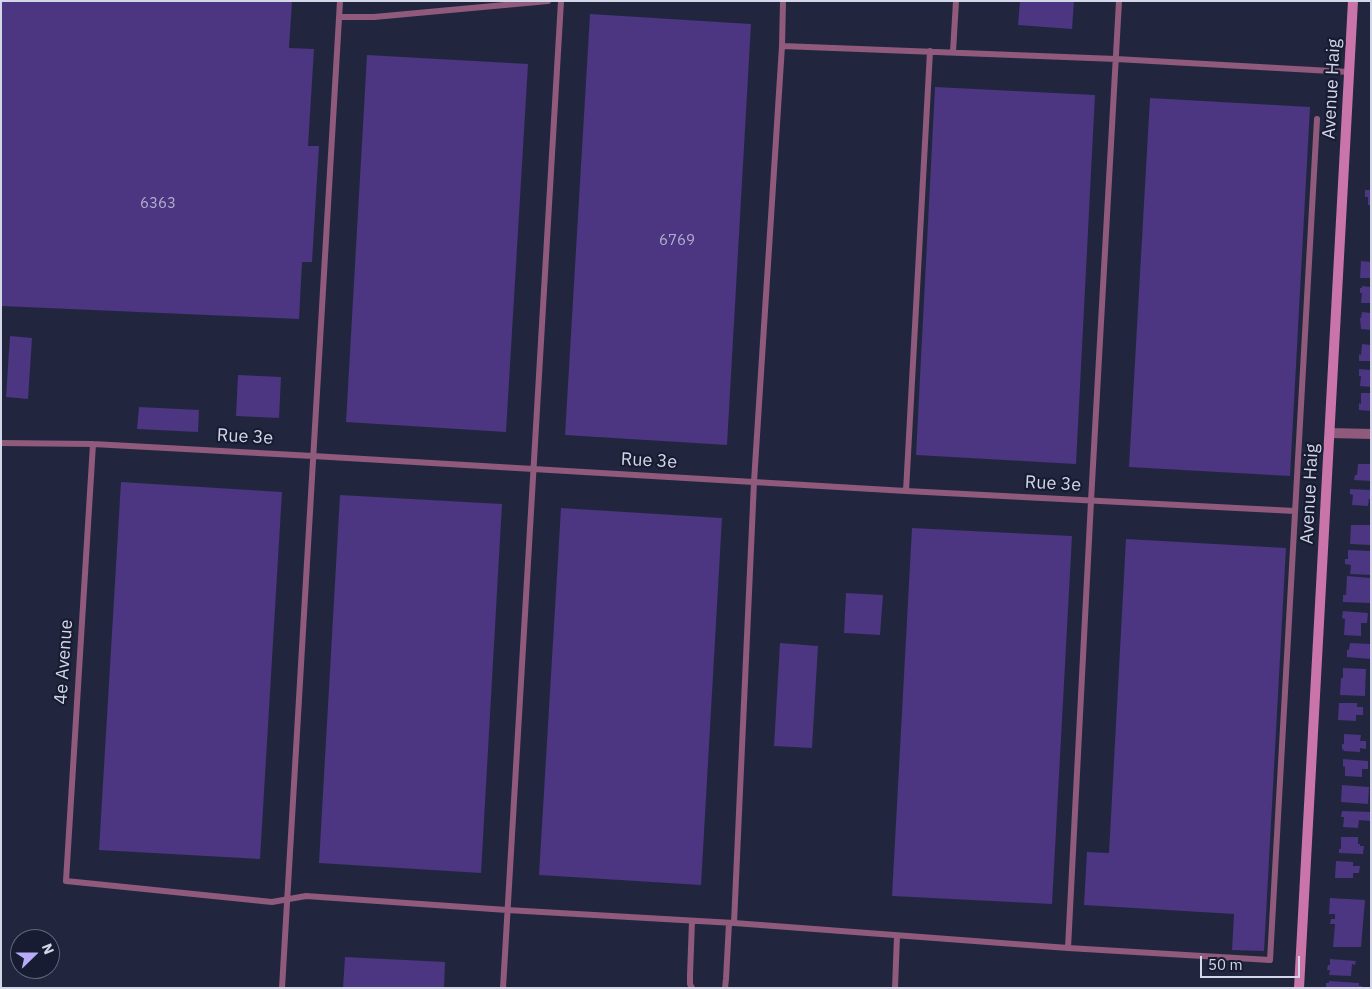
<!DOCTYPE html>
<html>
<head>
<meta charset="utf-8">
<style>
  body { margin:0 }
  #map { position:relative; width:1372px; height:989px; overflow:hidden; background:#21263e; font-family:"IBM Plex Sans",sans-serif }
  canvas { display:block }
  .frame { position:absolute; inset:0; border:2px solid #d3d7e7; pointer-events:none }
  .north { position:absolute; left:10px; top:929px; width:50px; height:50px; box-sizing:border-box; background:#181c33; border:1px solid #63677b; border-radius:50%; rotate:68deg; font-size:14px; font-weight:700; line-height:20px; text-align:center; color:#d3d7e7 }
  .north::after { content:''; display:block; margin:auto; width:18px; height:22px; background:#b8abf7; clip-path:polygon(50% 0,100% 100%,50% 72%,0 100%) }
  .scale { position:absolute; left:1200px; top:956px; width:100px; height:22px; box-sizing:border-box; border:2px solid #d3d7e7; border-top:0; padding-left:6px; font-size:15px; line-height:18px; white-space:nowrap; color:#d3d7e7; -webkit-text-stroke:4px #181c33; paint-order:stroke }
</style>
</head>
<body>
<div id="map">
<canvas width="1372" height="989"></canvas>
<div class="frame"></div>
<div class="north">N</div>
<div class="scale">50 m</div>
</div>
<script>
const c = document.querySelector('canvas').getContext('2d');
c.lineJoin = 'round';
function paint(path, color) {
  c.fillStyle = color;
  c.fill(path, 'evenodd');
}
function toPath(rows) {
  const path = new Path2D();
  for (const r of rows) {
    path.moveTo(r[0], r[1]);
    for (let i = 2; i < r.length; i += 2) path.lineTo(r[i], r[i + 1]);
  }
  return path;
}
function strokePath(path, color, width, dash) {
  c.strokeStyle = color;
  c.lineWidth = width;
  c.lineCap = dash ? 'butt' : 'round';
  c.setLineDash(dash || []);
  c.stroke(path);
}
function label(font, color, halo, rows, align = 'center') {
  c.font = font + ' "IBM Plex Sans",sans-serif';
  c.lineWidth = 4.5;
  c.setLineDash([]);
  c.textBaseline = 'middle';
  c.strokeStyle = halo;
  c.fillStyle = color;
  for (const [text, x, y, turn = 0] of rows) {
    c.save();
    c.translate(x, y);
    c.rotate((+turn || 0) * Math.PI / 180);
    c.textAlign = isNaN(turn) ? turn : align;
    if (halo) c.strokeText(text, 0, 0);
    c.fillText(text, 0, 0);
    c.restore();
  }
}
paint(toPath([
  [1,1,292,1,289,48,314,49,308,146,319,146,312,262,302,262,299,319,1,306],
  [1020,1,1074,1,1072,29,1018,25],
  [590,14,751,24,727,445,565,435],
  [367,55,528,64,506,432,346,422],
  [935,87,1095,95,1076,464,916,455],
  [1150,98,1310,107,1290,476,1129,467],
  [1365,190,1371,190,1371,205,1368,205,1368,197,1365,197],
  [1361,261,1371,262,1371,278,1360,278],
  [1362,286,1371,287,1371,303,1361,303,1362,293,1360,293,1360,288,1362,288],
  [1362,312,1371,313,1371,330,1361,329,1360,318,1361,318],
  [10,336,32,338,28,399,6,397],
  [1362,344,1371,345,1371,361,1359,361,1359,354,1361,355],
  [1359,369,1371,370,1371,387,1360,386,1361,376,1359,376],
  [238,375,281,377,279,418,236,416],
  [1361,393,1371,393,1371,411,1359,410,1359,403,1361,404],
  [139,407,199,410,198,432,137,429],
  [1358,464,1371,464,1371,481,1354,480,1355,475,1357,475],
  [121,482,282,492,260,859,99,850],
  [1350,489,1371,490,1371,499,1369,499,1368,506,1352,505,1353,495,1350,494],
  [340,495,502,504,481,873,319,863],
  [561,508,722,518,701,885,539,875],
  [1351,525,1371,525,1371,545,1350,544],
  [912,528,1072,536,1052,904,892,896],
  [1126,539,1286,548,1264,951,1232,950,1234,914,1084,905,1087,852,1109,853],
  [1348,550,1371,551,1371,575,1350,574,1351,565,1345,564,1345,559,1348,559],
  [1347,576,1371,578,1370,603,1343,602,1343,595,1346,595],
  [846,593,883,595,880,635,844,633],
  [1343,611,1368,613,1367,623,1361,623,1361,636,1344,635,1345,619,1342,618],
  [780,643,818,646,812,748,774,746],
  [1350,643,1371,644,1371,659,1347,657,1347,650,1349,650],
  [1343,668,1366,669,1365,696,1340,695,1341,678,1343,678],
  [1339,703,1357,703,1357,707,1363,707,1363,715,1356,715,1356,721,1338,720],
  [1344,734,1361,735,1360,741,1366,741,1366,749,1360,748,1360,752,1343,751,1344,750,1342,749,1342,744,1344,744],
  [1343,759,1368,761,1368,769,1362,769,1362,777,1345,776,1345,767,1343,766],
  [1342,785,1369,787,1368,804,1341,802],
  [1342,811,1371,812,1371,821,1359,820,1358,828,1343,827,1344,817,1341,817],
  [1341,837,1358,837,1358,844,1360,844,1360,846,1364,846,1363,854,1339,853,1339,849,1341,849],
  [1336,861,1353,862,1353,866,1360,866,1359,873,1353,873,1353,878,1335,878],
  [1330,898,1365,900,1361,947,1333,947,1335,924,1330,924,1331,919,1335,919,1335,914,1329,914],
  [345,957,445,962,444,988,343,988],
  [1330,959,1356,961,1355,965,1352,964,1351,976,1329,975,1330,970,1327,970,1328,965,1330,965],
  [1329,981,1359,983,1359,986,1362,986,1362,988,1326,988,1326,983,1329,983]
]), '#4c3581');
strokePath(toPath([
  [339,17,374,17,548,1],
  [782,46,1116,59,1349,72],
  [953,52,956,1],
  [1,443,93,444,313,456,906,491,1295,511],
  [93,444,66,881,272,902,306,896,507,910,734,923,1068,948,1270,960,1317,119],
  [906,491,930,51],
  [734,923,754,482,782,46,783,1],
  [1068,948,1091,501,1119,1],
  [282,988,340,1],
  [503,988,561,1],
  [692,988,690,984,690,975,692,921],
  [725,988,726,979,729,923],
  [895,988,897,936]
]), '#8f5a7b', 6);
strokePath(toPath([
  [1330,433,1371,434]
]), '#8f5a7b', 10);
strokePath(toPath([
  [1299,988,1353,1]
]), '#c975aa', 10);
label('15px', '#b1aece', null, [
  ["6363",158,204],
  ["6769",677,241]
]);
label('18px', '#d3d7e7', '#181c33', [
  ["Avenue Haig",1332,89,-87],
  ["Rue 3e",245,437,3],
  ["Rue 3e",649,461,3],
  ["Rue 3e",1053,484,3],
  ["Avenue Haig",1310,494,-87],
  ["4e Avenue",64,662,-86]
]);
</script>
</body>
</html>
